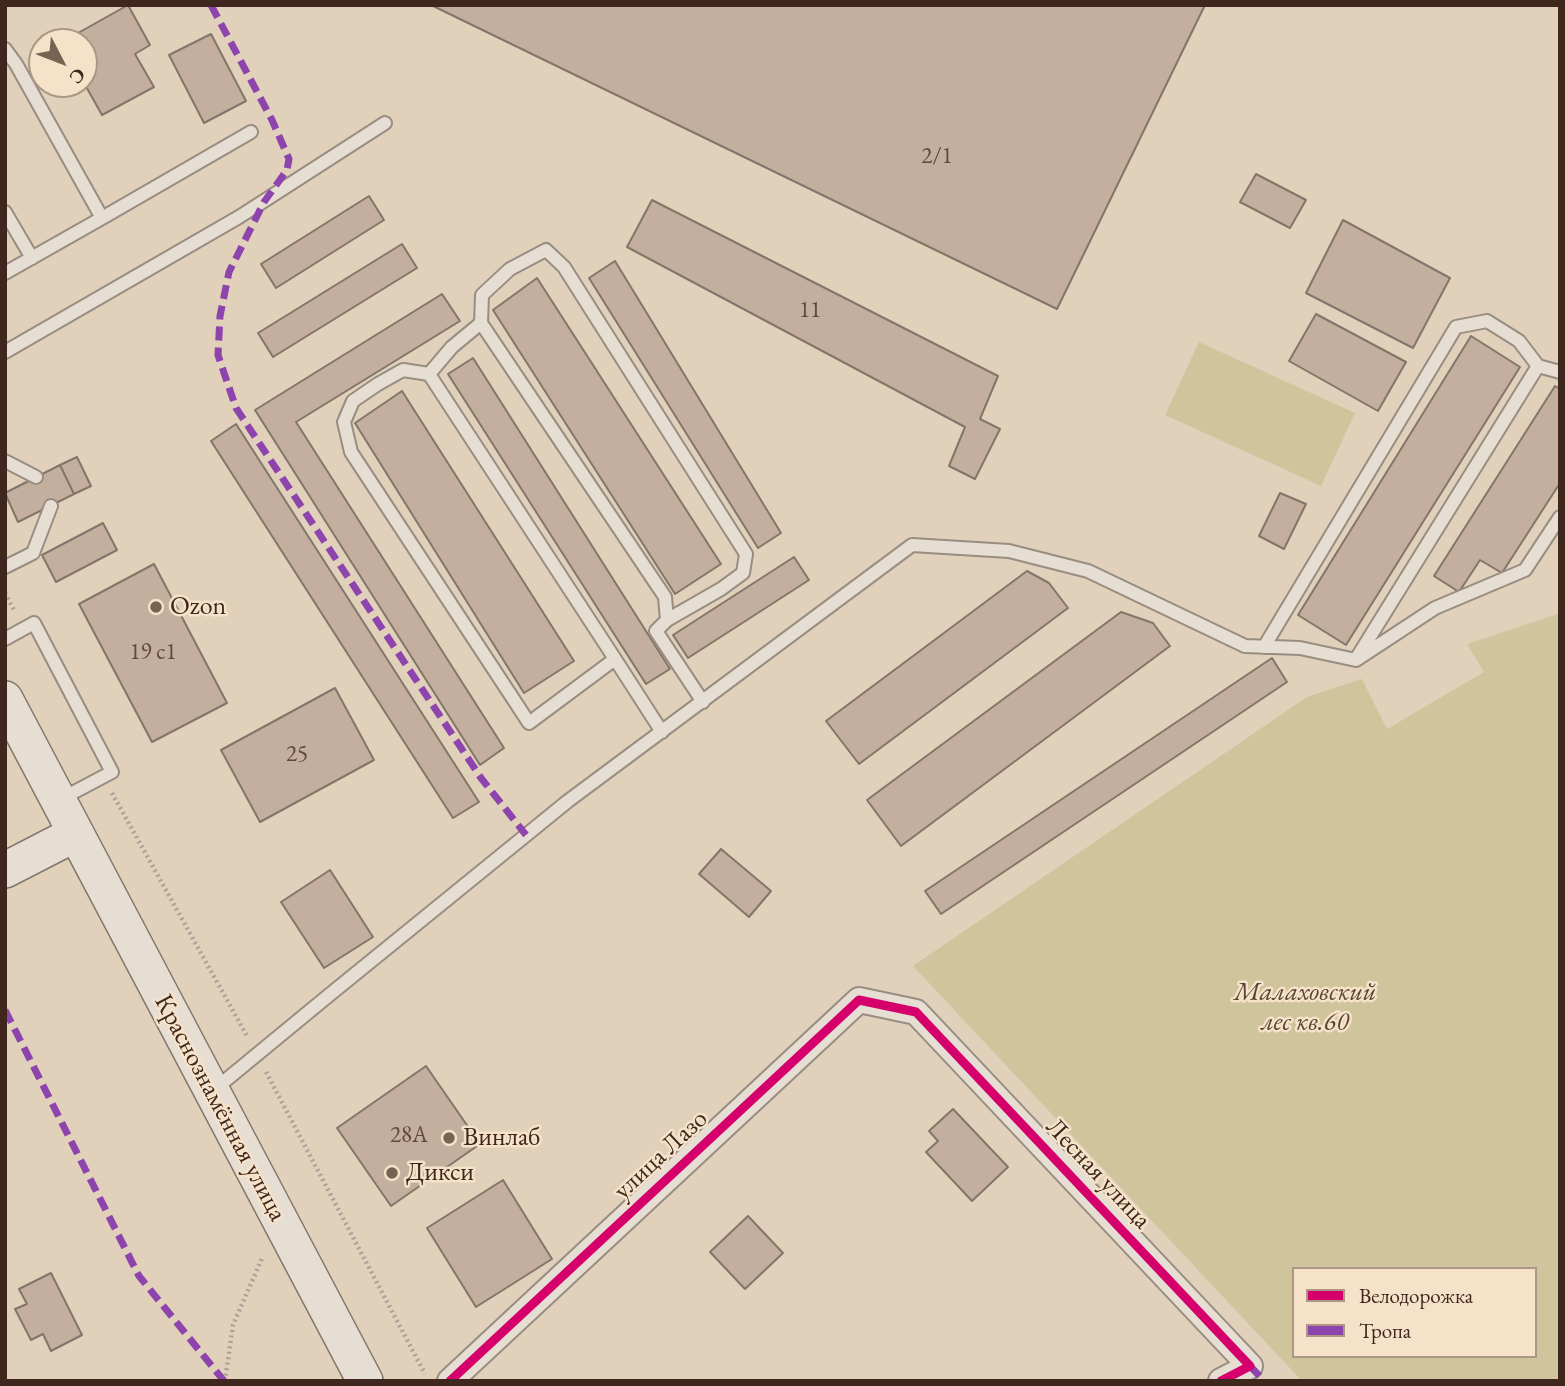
<!DOCTYPE html>
<html>
<head>
<meta charset="utf-8">
<style>
  body { margin:0 }
  #map { position:relative; width:1565px; height:1386px; overflow:hidden; background:#e1d1bb; font-family:"EB Garamond",serif }
  canvas { display:block }
  .frame { position:absolute; inset:0; border:7px solid #3f271d; pointer-events:none }
  .legend { position:absolute; left:1292px; top:1267px; width:245px; height:91px; box-sizing:border-box; background:#f5e2c9; border:2px solid #ac9784; margin:0; padding:9px 12px; list-style:none; font-size:21px; color:#3f271d }
  .legend li { display:flex; align-items:center; gap:14px; height:35px }
  .legend b { width:35px; border:2px solid #ac9784 }
  .north { position:absolute; left:28px; top:28px; width:70px; height:70px; box-sizing:border-box; background:#f5e2c9; border:2px solid #ac9784; border-radius:50%; rotate:132deg; font-size:19px; font-weight:700; line-height:28px; text-align:center; color:#3f271d }
  .north::after { content:''; display:block; margin:auto; width:24px; height:32px; background:#786254; clip-path:polygon(50% 0,100% 100%,50% 72%,0 100%) }
</style>
</head>
<body>
<div id="map">
<canvas width="1565" height="1386"></canvas>
<div class="frame"></div>
<ul class="legend">
<li><b style="height:9px;background:#d6006c"></b>Велодорожка</li>
<li><b style="height:9px;background:#8e44ad"></b>Тропа</li>
</ul>
<div class="north">С</div>
</div>
<script>
const c = document.querySelector('canvas').getContext('2d');
c.lineJoin = 'round';
function paint(path, color) {
  c.fillStyle = color;
  c.fill(path, 'evenodd');
}
function toPath(rows) {
  const path = new Path2D();
  for (const r of rows) {
    path.moveTo(r[0], r[1]);
    for (let i = 2; i < r.length; i += 2) path.lineTo(r[i], r[i + 1]);
  }
  return path;
}
function strokePath(path, color, width, dash) {
  c.strokeStyle = color;
  c.lineWidth = width;
  c.lineCap = dash ? 'butt' : 'round';
  c.setLineDash(dash || []);
  c.stroke(path);
}
function label(font, color, halo, rows, align = 'center') {
  c.font = font + ' "EB Garamond",serif';
  c.lineWidth = 5;
  c.setLineDash([]);
  c.textBaseline = 'middle';
  c.strokeStyle = halo;
  c.fillStyle = color;
  for (const [text, x, y, turn = 0] of rows) {
    c.save();
    c.translate(x, y);
    c.rotate((+turn || 0) * Math.PI / 180);
    c.textAlign = isNaN(turn) ? turn : align;
    if (halo) c.strokeText(text, 0, 0);
    c.fillText(text, 0, 0);
    c.restore();
  }
}
paint(toPath([
  [1199,342,1355,413,1321,486,1165,415],
  [1560,613,1560,1381,1302,1381,913,966,1307,697,1362,679,1387,729,1484,672,1467,644],
  [1294,1269,1535,1269,1535,1356,1294,1356]
]), '#d0c49d');
const building = toPath([
  [128,5,150,45,135,54,154,87,102,115,84,83,84,42,62,42,128,5],
  [431,5,1205,5,1057,309,431,5],
  [211,34,246,101,204,123,169,55,211,34],
  [1256,174,1306,200,1290,228,1240,202,1256,174],
  [369,196,384,220,276,288,261,264,369,196],
  [652,200,998,376,980,419,1000,429,975,479,949,466,965,427,627,247,652,200],
  [1343,220,1450,278,1413,348,1306,293,1343,220],
  [402,244,417,268,273,357,258,333,402,244],
  [615,261,781,533,758,548,589,278,615,261],
  [537,278,721,564,675,594,493,310,537,278],
  [442,294,460,321,296,422,504,748,480,765,255,410,442,294],
  [1316,314,1406,362,1378,411,1289,361,1316,314],
  [1471,336,1520,367,1346,645,1298,615,1471,336],
  [473,358,670,669,646,684,448,374,473,358],
  [1555,386,1560,389,1560,483,1502,573,1480,560,1459,592,1434,576,1555,386],
  [402,391,574,661,524,693,355,423,402,391],
  [236,424,479,802,453,818,211,441,236,424],
  [77,457,91,486,74,494,60,465,77,457],
  [60,465,74,494,18,522,5,493,60,465],
  [1280,493,1306,504,1284,549,1259,536,1280,493],
  [103,523,117,550,56,582,42,555,103,523],
  [794,557,809,580,688,658,673,635,794,557],
  [154,564,227,703,152,742,79,604,154,564],
  [1027,571,1049,583,1068,608,859,764,826,721,1027,571],
  [1121,612,1153,623,1170,646,901,846,867,800,1121,612],
  [1272,658,1287,682,941,914,925,891,1272,658],
  [335,688,374,760,260,822,221,750,335,688],
  [721,849,771,891,749,917,699,874,721,849],
  [330,870,373,937,324,968,281,902,330,870],
  [426,1066,480,1144,391,1206,337,1128,426,1066],
  [953,1109,1008,1167,972,1201,926,1152,938,1141,929,1131,953,1109],
  [503,1180,552,1259,476,1307,427,1228,503,1180],
  [748,1216,783,1253,745,1289,710,1252,748,1216],
  [51,1273,82,1335,51,1351,43,1334,31,1340,15,1309,27,1304,19,1289,51,1273]
]);
paint(building, '#c4ae9e');
strokePath(building, '#82766a', 2);
const lane = toPath([
  [5,49,16,64,102,218,5,273],
  [5,212,32,258],
  [102,218,251,132],
  [5,352,239,217,385,123],
  [429,374,452,347,481,323],
  [5,461,36,477],
  [5,567,33,553,51,506],
  [667,620,721,589,743,573,746,554,564,267,546,250,510,269,482,295,481,323,665,597,667,620,656,631,703,702],
  [5,639,34,623,112,772,61,799],
  [1264,647,1456,327,1487,321,1519,341,1538,366],
  [1358,656,1538,366,1560,372],
  [615,659,529,723,351,452,344,422,353,401,378,384,403,370,429,374,615,659,662,732],
  [215,1089,328,996,568,801,912,545,1009,551,1088,571,1245,646,1300,648,1356,660,1435,608,1525,570,1560,517]
]);
const street = toPath([
  [450,1381,859,1000,916,1012,1250,1366,1221,1381]
]);
const secondary = toPath([
  [5,699,365,1381],
  [5,870,75,834]
]);
strokePath(lane, '#988d80', 16);
strokePath(street, '#988d80', 28);
strokePath(secondary, '#82766a', 38);
strokePath(toPath([
  [5,593,15,612],
  [112,793,247,1036],
  [266,1072,425,1374],
  [225,1381,233,1325,263,1256]
]), '#a9a197', 4.5, [2, 3.5]);
strokePath(lane, '#e6ded3', 12);
strokePath(street, '#e6ded3', 24);
strokePath(secondary, '#e6ded3', 35);
strokePath(toPath([
  [211,5,272,120,289,159,287,170,264,202,229,272,220,316,218,355,236,408,481,778,526,835],
  [5,1010,139,1276,224,1381],
  [1250,1366,1264,1381]
]), '#8e44ad', 7, [14, 7]);
strokePath(toPath([
  [450,1381,859,1000,916,1012,1250,1366,1221,1381]
]), '#d6006c', 9);
for (const [x, y, r, color] of [
  [156,607,7,"#786254"],
  [449,1138,7,"#786254"],
  [392,1173,7,"#786254"]
]) {
  const dot = new Path2D();
  dot.arc(x, y, r, 0, 2 * Math.PI);
  c.fillStyle = color;
  c.fill(dot);
  strokePath(dot, '#f5e2c9', 2.5);
}
label('23px', '#60493d', null, [
  ["2/1",937,157],
  ["11",810,311],
  ["19 с1",153,653],
  ["25",297,755],
  ["28А",409,1136]
]);
label('26px', '#3f271d', '#f5e2c9', [
  ["Ozon",170,607],
  ["Винлаб",463,1138],
  ["Дикси",406,1173]
], 'left');
label('italic 26px', '#594432', '#f5e2c9', [
  ["Малаховский",1305,993],
  ["лес кв.60",1305,1023]
]);
label('26px', '#3f271d', '#f5e2c9', [
  ["Краснознамённая улица",220,1108,62],
  ["улица Лазо",661,1155,-43],
  ["Лесная улица",1098,1174,47]
]);
</script>
</body>
</html>
